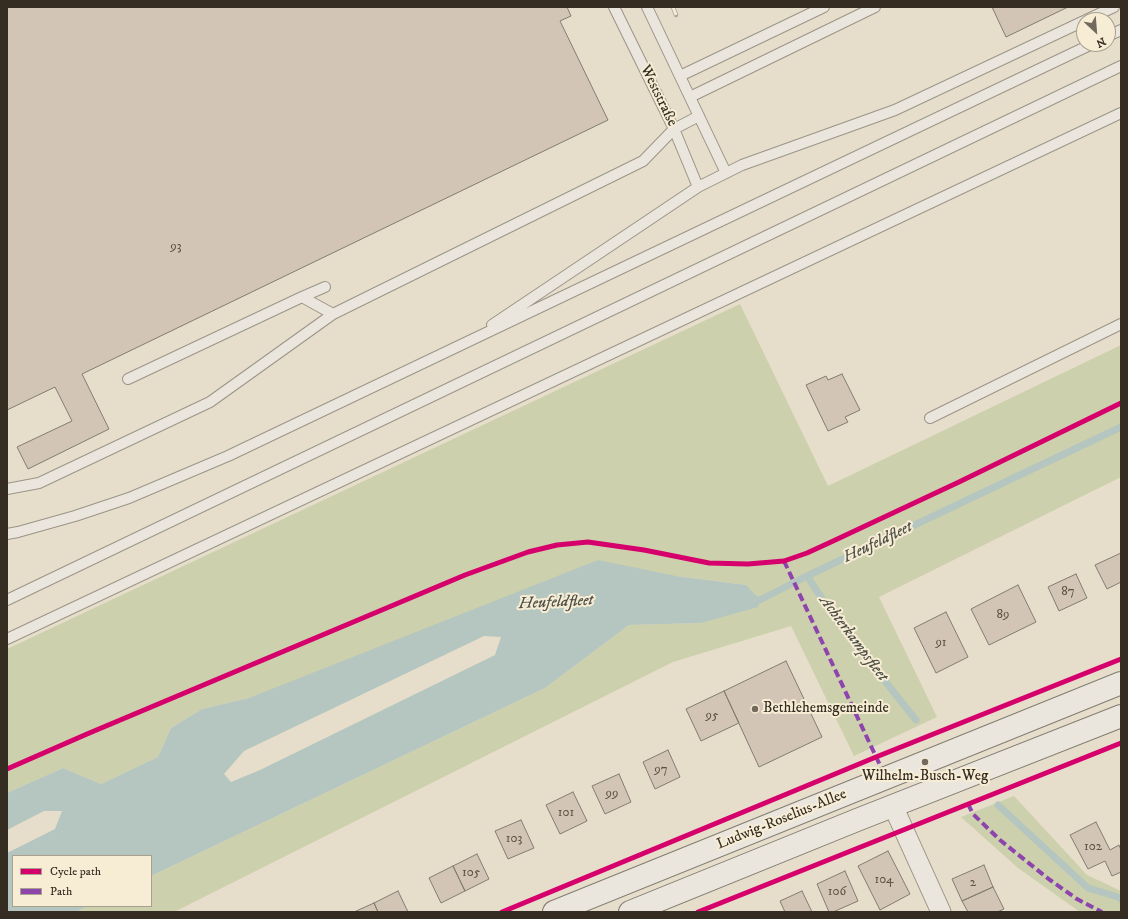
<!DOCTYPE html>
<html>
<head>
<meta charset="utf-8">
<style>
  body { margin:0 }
  #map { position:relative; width:1128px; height:919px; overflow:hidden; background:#e6deca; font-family:"IM FELL DW Pica",serif }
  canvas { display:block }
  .frame { position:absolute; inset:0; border:8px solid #352c22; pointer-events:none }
  .legend { position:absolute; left:12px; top:855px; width:140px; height:52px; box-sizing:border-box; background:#f7edd5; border:1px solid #a9a08d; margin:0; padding:5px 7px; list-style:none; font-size:12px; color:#352c22 }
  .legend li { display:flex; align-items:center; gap:8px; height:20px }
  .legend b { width:20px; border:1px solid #a9a08d }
  .north { position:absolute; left:1076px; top:12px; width:40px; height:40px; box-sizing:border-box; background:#f7edd5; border:1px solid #a9a08d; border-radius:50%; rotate:154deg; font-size:11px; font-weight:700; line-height:16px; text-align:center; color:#352c22 }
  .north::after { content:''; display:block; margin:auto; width:14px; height:18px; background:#736a5d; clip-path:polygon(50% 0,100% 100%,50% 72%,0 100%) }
</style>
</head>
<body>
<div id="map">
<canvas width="1128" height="919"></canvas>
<div class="frame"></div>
<ul class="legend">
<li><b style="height:5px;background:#d6006c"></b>Cycle path</li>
<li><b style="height:5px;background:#8e44ad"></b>Path</li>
</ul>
<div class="north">N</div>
</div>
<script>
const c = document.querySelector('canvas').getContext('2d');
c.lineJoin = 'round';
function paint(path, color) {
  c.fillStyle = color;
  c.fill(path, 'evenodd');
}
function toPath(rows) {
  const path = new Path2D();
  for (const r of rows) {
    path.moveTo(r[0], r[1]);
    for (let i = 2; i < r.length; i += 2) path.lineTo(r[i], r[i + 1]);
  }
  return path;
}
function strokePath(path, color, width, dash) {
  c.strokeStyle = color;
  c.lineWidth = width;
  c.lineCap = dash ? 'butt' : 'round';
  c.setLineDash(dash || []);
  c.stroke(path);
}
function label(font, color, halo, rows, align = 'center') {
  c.font = font + ' "IM FELL DW Pica",serif';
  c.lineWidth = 4;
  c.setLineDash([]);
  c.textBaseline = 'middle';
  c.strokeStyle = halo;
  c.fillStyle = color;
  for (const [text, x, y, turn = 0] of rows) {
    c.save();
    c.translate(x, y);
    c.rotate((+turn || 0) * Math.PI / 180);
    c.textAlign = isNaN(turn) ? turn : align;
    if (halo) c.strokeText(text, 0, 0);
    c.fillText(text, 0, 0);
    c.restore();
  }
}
paint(toPath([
  [740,304,828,486,1121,345,1121,477,879,597,937,717,854,756,791,626,673,662,174,912,76,912,88,906,151,906,151,876,545,688,629,625,701,623,746,585,676,576,249,698,202,709,171,728,158,757,101,784,63,768,7,793,7,649],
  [1014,796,1087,875,1121,891,1121,912,1080,912,1018,868,961,817]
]), '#cdd0ac');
paint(toPath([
  [598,560,676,576,746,585,760,600,758,607,701,623,629,625,545,688,151,876,151,856,13,856,13,906,88,906,76,912,7,912,7,853,55,829,62,811,44,811,7,830,7,793,63,768,101,784,158,757,171,728,202,709,249,698],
  [484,636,501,637,495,655,260,770,231,782,224,774,244,751]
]), '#b4c6bf');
strokePath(toPath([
  [807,576,837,621,916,720],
  [752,600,760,600,807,576,1121,427],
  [998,805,1088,888,1118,897,1121,899]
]), '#b4c6bf', 7);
const building = toPath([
  [7,7,567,7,571,16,560,21,608,120,82,374,109,429,28,469,17,447,72,421,55,387,7,410,7,7],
  [992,7,1068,7,1006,37,992,7],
  [842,374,860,410,845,417,848,422,828,431,806,385,826,376,828,380,842,374],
  [1121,553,1121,582,1107,589,1095,565,1121,553],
  [1076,574,1087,598,1059,611,1048,587,1076,574],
  [1018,585,1036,622,989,645,971,609,1018,585],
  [946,612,968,657,936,673,914,628,946,612],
  [786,661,822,737,759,767,724,691,786,661],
  [724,691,739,723,701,741,686,709,724,691],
  [668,750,680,777,655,789,643,762,668,750],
  [619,774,631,802,605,814,592,786,619,774],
  [573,792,587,821,560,834,546,805,573,792],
  [521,820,534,848,508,859,495,831,521,820],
  [1096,822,1110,850,1119,845,1121,850,1121,872,1112,876,1105,861,1088,869,1070,835,1096,822],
  [888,851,910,894,880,910,858,866,888,851],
  [477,854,489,879,465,891,453,866,477,854],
  [984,865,993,887,962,901,952,879,984,865],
  [453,866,465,891,441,903,429,878,453,866],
  [845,871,858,901,833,912,829,912,817,884,845,871],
  [993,887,1004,909,997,912,968,912,962,901,993,887],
  [398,891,408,912,378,912,374,903,398,891],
  [802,891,812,912,785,912,780,901,802,891],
  [374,903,378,912,354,912,374,903]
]);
paint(building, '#d3c5b5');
strokePath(building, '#817c71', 1);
const lane = toPath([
  [614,7,674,129,698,187],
  [647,7,726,173],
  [1086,20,1114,7],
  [1108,36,1121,30],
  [680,76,824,7],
  [690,97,875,7],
  [302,297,325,287],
  [492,325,698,187,742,165,895,110,1084,21],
  [128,379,302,297,333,314],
  [930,418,1121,324],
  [7,489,39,483,210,402,333,314,643,161,674,129,699,116],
  [7,534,18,532,75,516,129,498,228,456,1092,44],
  [7,600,1121,66],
  [7,639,1121,113]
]);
const street = toPath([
  [893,806,941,912]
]);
const secondary = toPath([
  [554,912,1121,683],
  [630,912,857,820,1121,716]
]);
strokePath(lane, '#9a9488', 12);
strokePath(street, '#9a9488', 21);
strokePath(secondary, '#817c71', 24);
strokePath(lane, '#ebe6dd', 10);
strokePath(street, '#ebe6dd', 19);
strokePath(secondary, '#ebe6dd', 22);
const rail = toPath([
  [673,7,676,15]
]);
strokePath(rail, '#aaa79e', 4.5);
strokePath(rail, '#f7edd5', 3, [9]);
strokePath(toPath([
  [784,561,886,778],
  [968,804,973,814,1000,840,1050,880,1077,899,1102,912]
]), '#8e44ad', 4, [8, 4]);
strokePath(toPath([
  [7,769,87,734,465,575,528,552,557,545,588,542,644,550,709,563,748,564,784,561,807,553,831,542,959,482,1121,403],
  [502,912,876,757,1121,659],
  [698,912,1121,743]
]), '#d6006c', 5);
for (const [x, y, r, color] of [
  [755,709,4,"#736a5d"],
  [925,762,4,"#736a5d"]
]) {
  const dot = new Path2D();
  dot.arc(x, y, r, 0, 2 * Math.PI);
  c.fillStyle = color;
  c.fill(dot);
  strokePath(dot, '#f7edd5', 1.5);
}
label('13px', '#5c5247', null, [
  ["93",176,247],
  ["87",1068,592],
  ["89",1003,615],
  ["91",941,643],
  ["95",712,716],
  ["97",661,770],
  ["99",612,794],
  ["101",566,813],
  ["103",514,839],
  ["102",1093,847],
  ["105",471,873],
  ["104",884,880],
  ["2",973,883],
  ["106",837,892]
]);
label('15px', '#352c22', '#f7edd5', [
  ["Weststraße",658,96,64],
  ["Ludwig-Roselius-Allee",782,820,-22]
]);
label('15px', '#352c22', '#f7edd5', [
  ["Bethlehemsgemeinde",763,709],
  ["Wilhelm-Busch-Weg",925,777,"center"]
], 'left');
label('italic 16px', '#4f5048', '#f7edd5', [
  ["Heufeldfleet",878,543,-26],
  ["Heufeldfleet",556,603,-3],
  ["Achterkampsfleet",853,639,53]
]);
</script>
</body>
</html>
